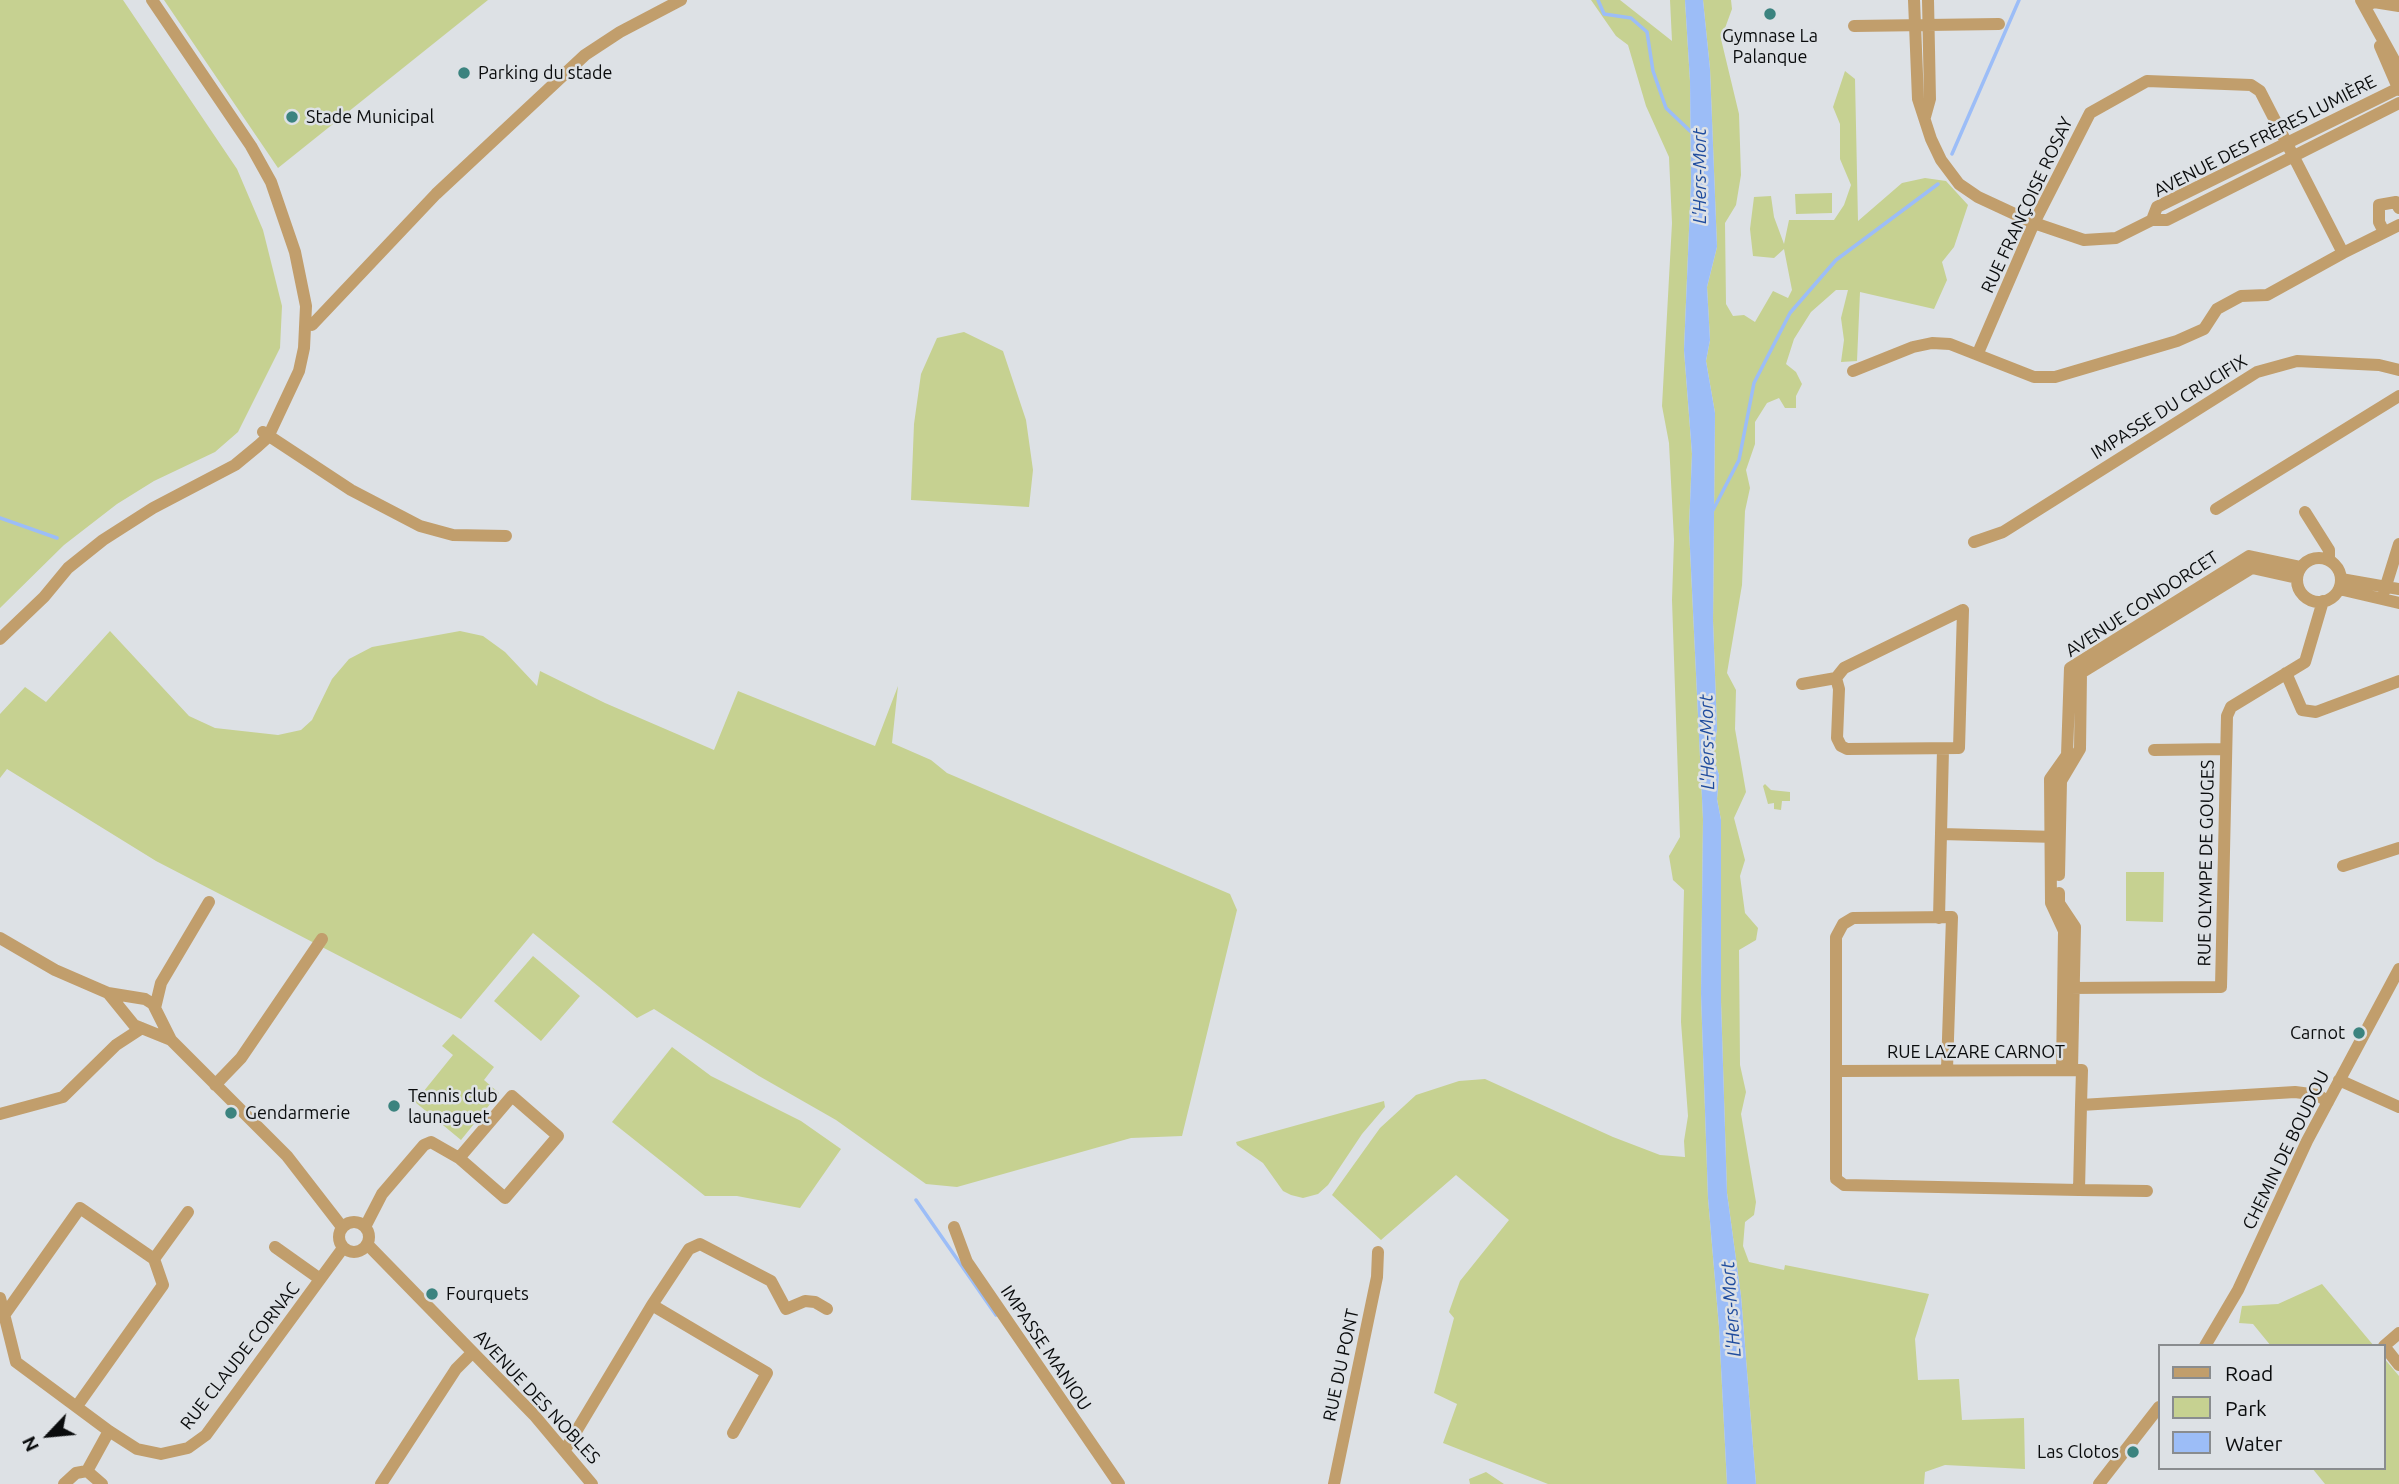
<!DOCTYPE html>
<html>
<head>
<meta charset="utf-8">
<style>
  body { margin:0 }
  #map { position:relative; width:2399px; height:1484px; overflow:hidden; background:#dde1e5; font-family:Ubuntu,sans-serif }
  canvas { display:block }
  .legend { position:absolute; left:2158px; top:1344px; width:228px; height:126px; box-sizing:border-box; background:#dde1e5; border:2px solid #898c8f; margin:0; padding:9px 12px; list-style:none; font-size:21px; color:#0a0c0d }
  .legend li { display:flex; align-items:center; gap:14px; height:35px }
  .legend b { width:35px; border:2px solid #898c8f }
  .north { position:absolute; left:14px; top:1400px; width:70px; height:70px; -webkit-text-stroke:5px #dde1e5; paint-order:stroke; rotate:244deg; font-size:19px; font-weight:700; line-height:28px; text-align:center; color:#0a0c0d }
  .north::after { content:''; display:block; margin:auto; width:24px; height:32px; background:#0a0c0d; clip-path:polygon(50% 0,100% 100%,50% 72%,0 100%) }
</style>
</head>
<body>
<div id="map">
<canvas width="2399" height="1484"></canvas>
<ul class="legend">
<li><b style="height:9px;background:#c19e6c"></b>Road</li>
<li><b style="height:19px;background:#c6d191"></b>Park</li>
<li><b style="height:19px;background:#9cbdf7"></b>Water</li>
</ul>
<div class="north">N</div>
</div>
<script>
const c = document.querySelector('canvas').getContext('2d');
c.lineJoin = 'round';
function paint(path, color) {
  c.fillStyle = color;
  c.fill(path, 'evenodd');
}
function toPath(rows) {
  const path = new Path2D();
  for (const r of rows) {
    if (r.length === 3) {
      path.moveTo(r[0] + r[2], r[1]);
      path.arc(r[0], r[1], r[2], 0, 2 * Math.PI);
      continue;
    }
    path.moveTo(r[0], r[1]);
    for (let i = 2; i < r.length; i += 2) path.lineTo(r[i], r[i + 1]);
  }
  return path;
}
function strokePath(path, color, width, dash) {
  c.strokeStyle = color;
  c.lineWidth = width;
  c.lineCap = dash ? 'butt' : 'round';
  c.setLineDash(dash || []);
  c.stroke(path);
}
function label(font, color, halo, rows, align = 'center') {
  c.font = font + ' Ubuntu,sans-serif';
  c.lineWidth = 5;
  c.setLineDash([]);
  c.textBaseline = 'middle';
  c.strokeStyle = halo;
  c.fillStyle = color;
  for (const [text, x, y, turn = 0] of rows) {
    c.save();
    c.translate(x, y);
    c.rotate((+turn || 0) * Math.PI / 180);
    c.textAlign = isNaN(turn) ? turn : align;
    if (halo) c.strokeText(text, 0, 0);
    c.fillText(text, 0, 0);
    c.restore();
  }
}
paint(toPath([
  [0,0,123,0,237,169,263,230,282,306,280,348,238,432,215,452,154,481,117,504,64,545,0,608],
  [164,0,488,0,278,168],
  [1591,0,1620,0,1672,41,1670,0,1685,0,1690,81,1691,182,1684,350,1692,454,1689,528,1703,819,1701,994,1708,1198,1719,1327,1727,1484,1548,1484,1443,1443,1457,1404,1434,1393,1454,1318,1449,1312,1460,1281,1509,1220,1456,1175,1381,1240,1332,1195,1380,1128,1416,1095,1459,1081,1485,1079,1613,1137,1660,1155,1685,1157,1684,1141,1688,1116,1681,1022,1684,890,1673,880,1669,856,1680,837,1672,600,1674,540,1669,443,1662,406,1672,223,1669,157,1646,106,1628,45,1616,36],
  [1703,0,1731,0,1732,9,1721,39,1739,114,1741,175,1736,205,1725,223,1726,304,1733,316,1744,315,1755,322,1773,291,1788,298,1792,290,1784,249,1774,258,1753,256,1750,229,1754,197,1771,196,1774,217,1784,244,1789,220,1834,220,1844,205,1851,185,1840,159,1840,124,1833,107,1845,71,1855,79,1858,221,1902,183,1925,178,1946,181,1968,205,1954,247,1942,262,1947,280,1934,309,1860,292,1857,361,1841,362,1844,340,1841,318,1848,290,1836,290,1811,312,1794,339,1786,364,1796,372,1802,384,1796,396,1796,408,1785,408,1779,398,1767,403,1755,422,1755,444,1746,470,1750,488,1745,511,1742,585,1727,673,1736,690,1735,729,1746,792,1734,818,1745,860,1740,876,1745,913,1758,928,1756,940,1739,950,1740,1065,1746,1092,1741,1114,1756,1202,1754,1215,1745,1222,1743,1246,1749,1262,1784,1270,1785,1265,1929,1294,1915,1339,1918,1380,1959,1379,1962,1420,2024,1418,2025,1469,1945,1465,1925,1472,1924,1484,1756,1484,1741,1296,1727,1193,1721,1002,1721,820,1717,799,1719,775,1713,756,1717,729,1713,621,1715,413,1706,361,1710,340,1707,287,1717,247,1710,69],
  [1832,193,1832,213,1796,214,1795,194],
  [964,332,1003,351,1026,420,1033,470,1029,507,911,500,914,424,921,374,937,338],
  [110,631,189,716,215,728,278,735,301,730,312,720,332,679,349,659,372,647,460,631,483,636,505,652,537,686,540,671,605,703,714,750,738,691,875,746,898,686,892,743,931,760,947,773,1230,894,1237,910,1182,1136,1131,1138,957,1187,926,1184,836,1120,759,1076,654,1009,637,1018,533,933,461,1019,156,861,7,769,0,778,0,714,25,687,46,702],
  [1765,784,1771,790,1790,792,1790,801,1782,801,1781,810,1774,809,1774,803,1768,804,1763,786],
  [2126,872,2164,872,2163,922,2126,921],
  [533,956,580,996,541,1041,494,1001],
  [453,1034,494,1067,484,1080,499,1093,461,1140,415,1102,453,1055,442,1046],
  [672,1047,711,1076,801,1121,841,1149,800,1208,737,1196,705,1196,612,1122],
  [1384,1101,1385,1107,1362,1134,1328,1185,1318,1194,1303,1198,1291,1195,1283,1191,1263,1163,1237,1145,1236,1142],
  [2322,1284,2374,1346,2271,1346,2253,1324,2239,1323,2242,1306,2278,1304],
  [2383,1357,2399,1376,2399,1484,2325,1484,2312,1468,2383,1468],
  [1486,1472,1504,1484,1470,1484,1469,1479]
]), '#c6d191');
paint(toPath([
  [1685,0,1703,0,1710,69,1717,247,1707,287,1710,340,1706,361,1715,413,1713,621,1717,729,1713,756,1719,775,1717,799,1721,820,1721,1002,1727,1193,1741,1296,1756,1484,1727,1484,1719,1327,1708,1198,1701,994,1703,819,1689,528,1692,454,1684,350,1691,182,1690,81]
]), '#9cbdf7');
strokePath(toPath([
  [1598,0,1604,14,1631,18,1647,32,1653,71,1666,108,1690,131],
  [1952,154,2019,0],
  [1713,510,1739,460,1754,383,1790,313,1836,260,1938,184],
  [0,518,57,538],
  [916,1200,996,1315]
]), '#9cbdf7', 3.5);
strokePath(toPath([
  [1914,0,1918,99,1931,139,1941,160,1959,184,1978,197,2034,223,2084,240,2116,238,2152,220,2167,220,2399,103],
  [2361,0,2399,69],
  [2365,6,2374,2,2399,6],
  [1854,26,1999,24],
  [2380,46,2399,90],
  [1925,117,1930,99,1928,0],
  [2152,220,2157,207,2399,88],
  [2384,232,2379,222,2379,205,2396,202,2399,208],
  [2343,253,2399,225],
  [312,325,436,194,585,55,620,32,681,0],
  [1853,371,1913,347,1932,343,1950,344,2034,377,2055,377,2177,341,2204,329,2217,309,2241,296,2267,295,2343,253,2260,91,2251,85,2147,81,2090,113,2034,223,1978,353],
  [263,432,351,490,420,526,453,535,506,536],
  [2216,509,2399,396],
  [2305,512,2329,550,2329,560],
  [1974,542,2003,532,2257,372,2297,361,2379,365,2399,370],
  [2319,580,22],
  [2341,579,2399,589],
  [2339,589,2399,603],
  [2384,592,2399,544],
  [1963,610,1959,748,1847,749,1841,746,1837,738,1839,689,1836,678,1844,668,1963,610],
  [0,639,44,597,68,568,103,540,153,508,235,465,258,446,268,437,299,371,304,348,306,306,295,252,271,182,251,146,152,0],
  [2286,673,2302,710,2316,712,2399,681],
  [1802,684,1836,678],
  [2154,750,2226,749],
  [1941,834,2056,837],
  [2343,866,2399,848],
  [2059,875,2061,781,2080,749,2081,673,2252,568,2297,578],
  [2059,893,2059,903,2075,927,2072,1069],
  [1939,918,1943,749],
  [0,938,55,970,108,993,145,999,153,1004,171,1040,287,1156,342,1227],
  [2068,988,2221,987,2227,716,2231,707,2305,662,2323,601],
  [108,993,134,1025,171,1040],
  [155,1008,161,983,209,902],
  [1947,1069,1952,917,1853,918,1843,924,1836,937,1836,1179,1844,1185,2079,1190,2081,1105],
  [2062,1070,2064,931,2051,903,2050,779,2067,755,2070,668,2249,556,2301,567],
  [1838,1071,2082,1070,2081,1105,2295,1092,2318,1095,2328,1102],
  [2339,1080,2399,1107],
  [215,1085,241,1058,322,939],
  [0,1114,63,1097,116,1045,142,1028],
  [2079,1190,2147,1191],
  [354,1237,15],
  [365,1227,382,1194,424,1145,431,1142,459,1158,505,1198,558,1136,512,1096,459,1158],
  [954,1227,967,1262,1119,1484],
  [367,1244,534,1415,592,1484],
  [275,1247,320,1279],
  [154,1259,188,1212],
  [0,1298,16,1362,109,1431,137,1449,161,1454,188,1448,206,1435,343,1248],
  [652,1305,689,1249,700,1244,771,1281,786,1309,805,1301,815,1302,827,1309],
  [5,1314,80,1208,154,1259,163,1285,77,1406],
  [2399,1333,2384,1346,2399,1365],
  [2205,1346,2238,1290,2307,1141,2399,969],
  [565,1450,652,1305,767,1373,733,1433],
  [87,1471,109,1431],
  [87,1471,102,1484],
  [64,1484,76,1473,87,1471],
  [381,1484,456,1369,472,1353],
  [1334,1484,1377,1277,1378,1252],
  [2099,1484,2159,1407]
]), '#c19e6c', 12);
for (const [x, y, r, color] of [
  [1770,14,7,"#3b837f"],
  [464,73,7,"#3b837f"],
  [292,117,7,"#3b837f"],
  [2359,1033,7,"#3b837f"],
  [394,1106,7,"#3b837f"],
  [231,1113,7,"#3b837f"],
  [432,1294,7,"#3b837f"],
  [2133,1452,7,"#3b837f"]
]) {
  const dot = new Path2D();
  dot.arc(x, y, r, 0, 2 * Math.PI);
  c.fillStyle = color;
  c.fill(dot);
  strokePath(dot, '#dde1e5', 2.5);
}
label('18px', '#0a0c0d', '#dde1e5', [
  ["Gymnase La",1770,36,"center"],
  ["Palanque",1770,57,"center"],
  ["Parking du stade",478,73],
  ["Stade Municipal",306,117],
  ["Carnot",2345,1033,"right"],
  ["Tennis club",408,1096],
  ["launaguet",408,1117],
  ["Gendarmerie",245,1113],
  ["Fourquets",446,1294],
  ["Las Clotos",2119,1452,"right"]
], 'left');
label('18px', '#0a0c0d', '#dde1e5', [
  ["AVENUE DES FRÈRES LUMIÈRE",2265,136,-27],
  ["RUE FRANÇOISE ROSAY",2027,205,-65],
  ["IMPASSE DU CRUCIFIX",2169,407,-32],
  ["AVENUE CONDORCET",2142,604,-33],
  ["RUE OLYMPE DE GOUGES",2206,863,-89],
  ["RUE LAZARE CARNOT",1976,1052],
  ["CHEMIN DE BOUDOU",2286,1150,-64],
  ["IMPASSE MANIOU",1046,1348,56],
  ["RUE CLAUDE CORNAC",240,1356,-52],
  ["RUE DU PONT",1341,1365,-78],
  ["AVENUE DES NOBLES",537,1397,47]
]);
label('italic 19px', '#1f4c9e', '#dde1e5', [
  ["L'Hers-Mort",1700,176,-90],
  ["L'Hers-Mort",1707,742,-91],
  ["L'Hers-Mort",1731,1309,-94]
]);
</script>
</body>
</html>
